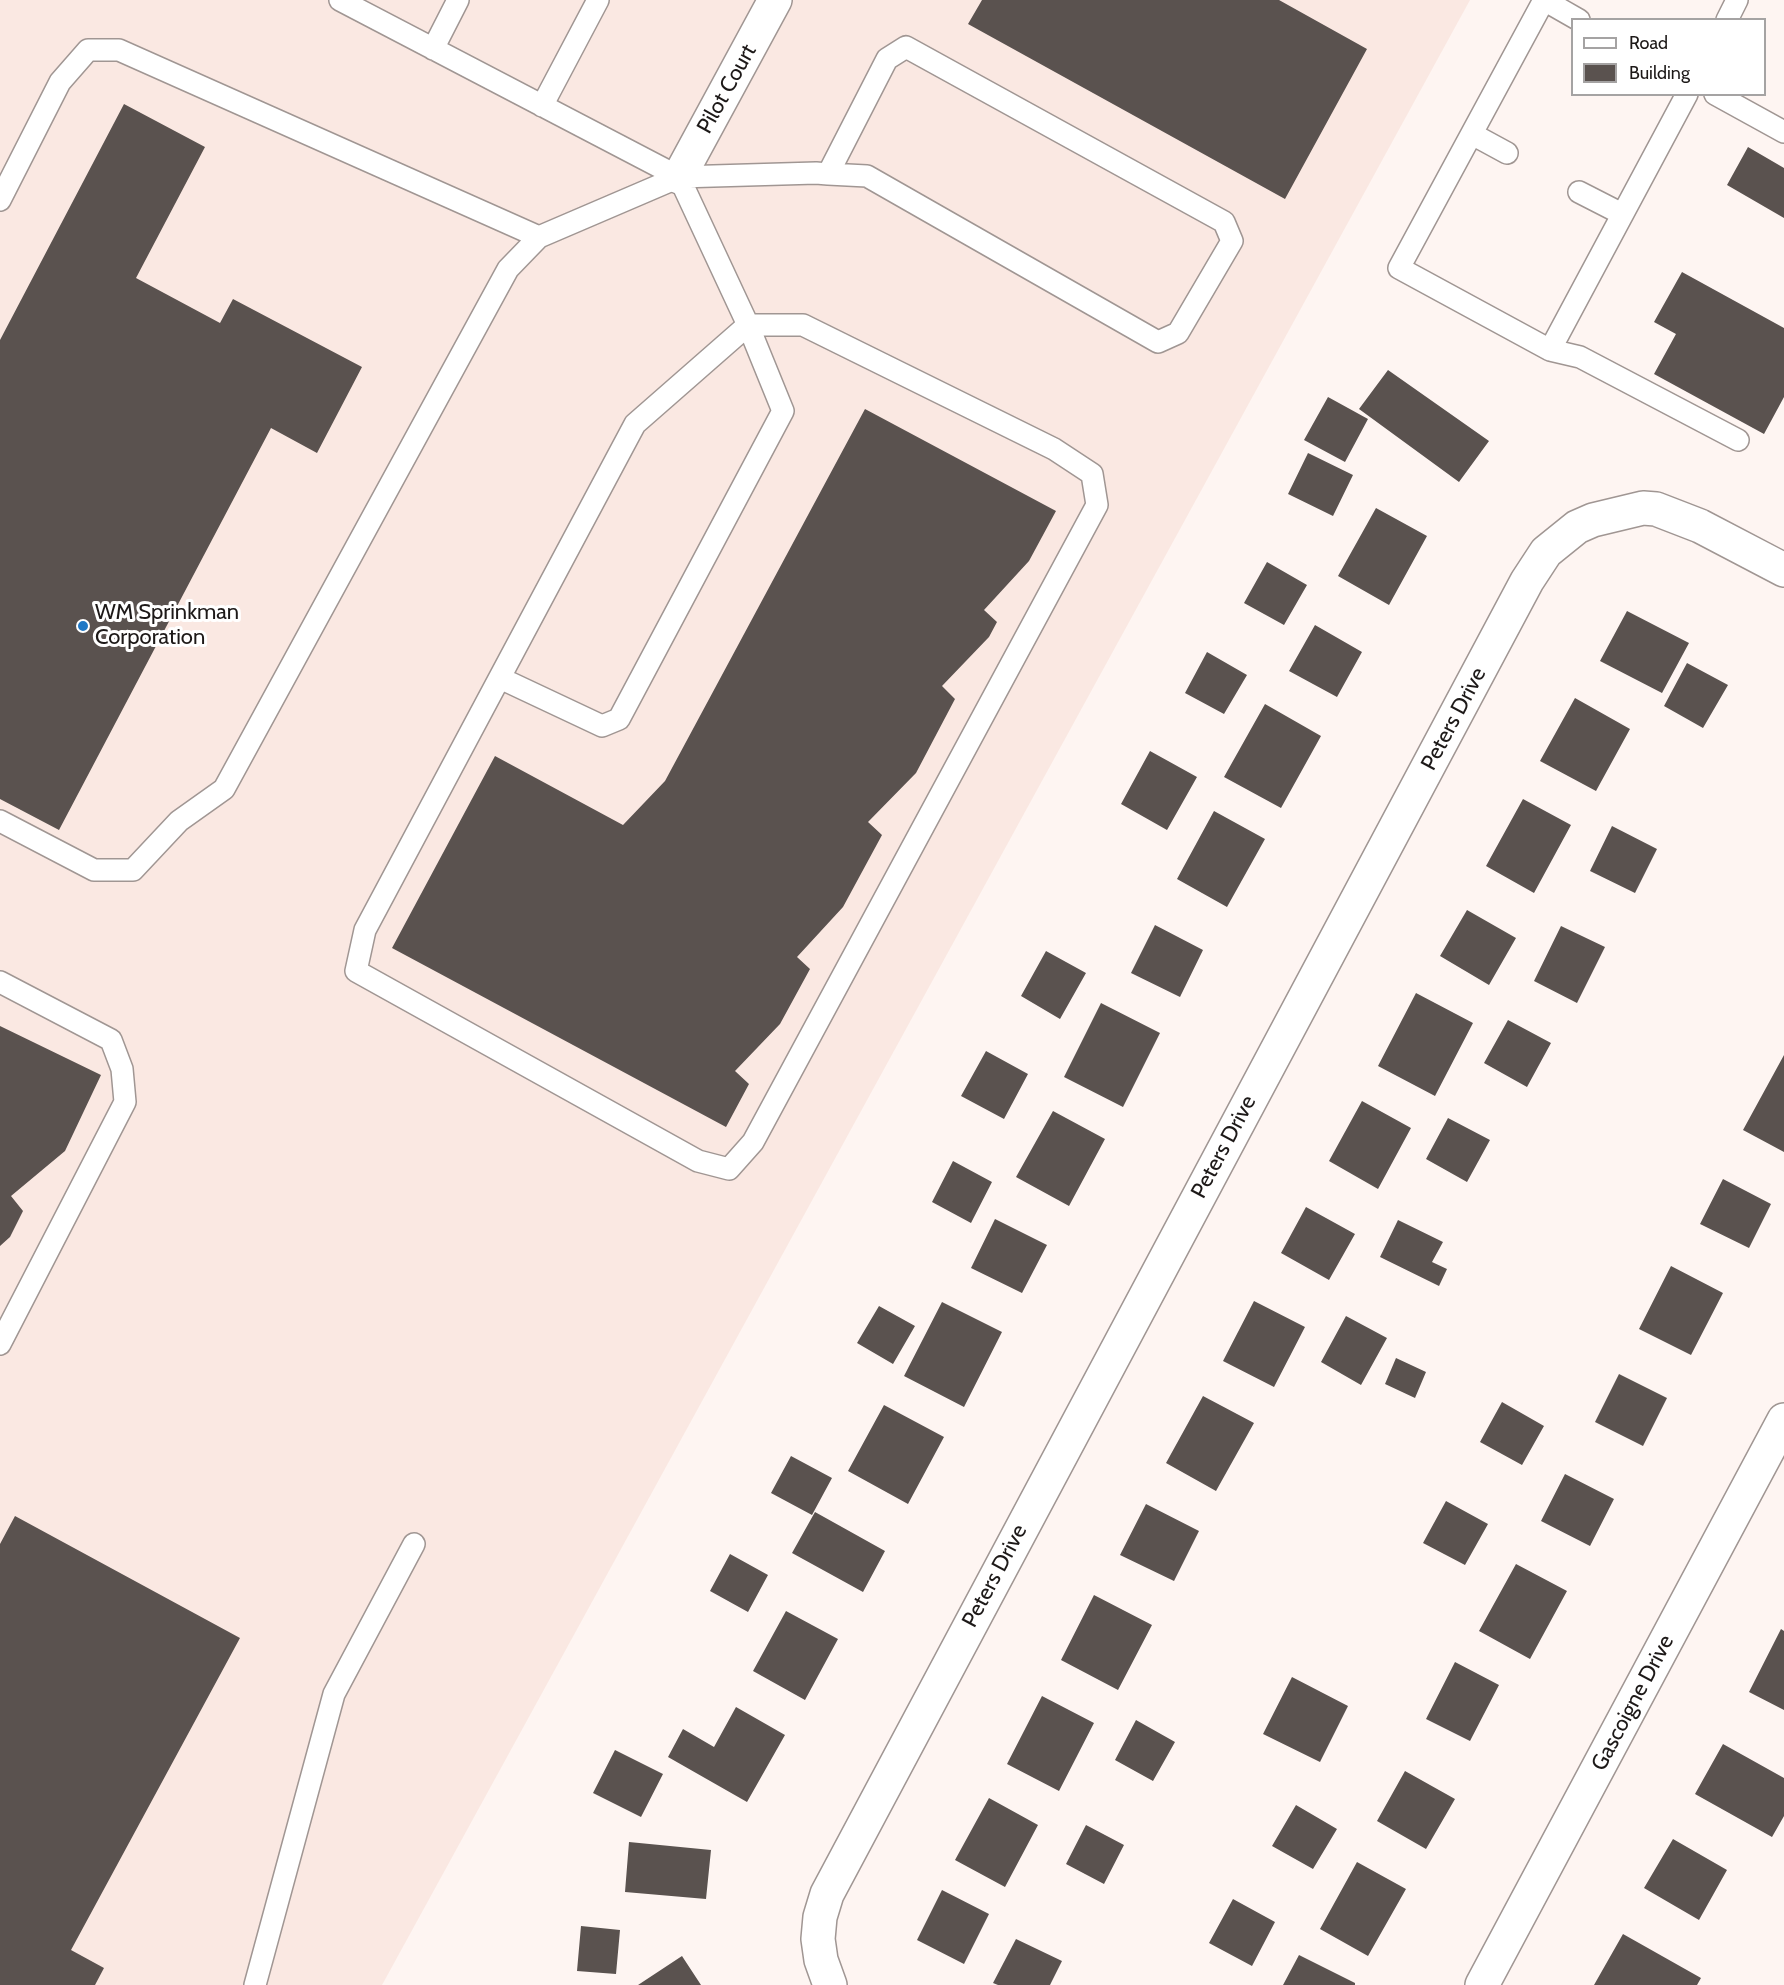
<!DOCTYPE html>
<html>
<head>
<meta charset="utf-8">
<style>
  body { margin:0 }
  #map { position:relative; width:1784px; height:1985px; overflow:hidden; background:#fef5f2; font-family:Cabin,sans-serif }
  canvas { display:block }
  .legend { position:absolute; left:1571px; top:18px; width:195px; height:78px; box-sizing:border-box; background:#fff; border:2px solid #a5a3a3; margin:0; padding:8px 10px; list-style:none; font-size:18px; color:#1d1918 }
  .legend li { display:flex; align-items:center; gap:12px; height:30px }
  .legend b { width:30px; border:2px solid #a5a3a3 }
</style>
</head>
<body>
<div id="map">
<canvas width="1784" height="1985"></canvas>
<ul class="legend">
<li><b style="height:8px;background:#fff"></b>Road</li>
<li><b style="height:16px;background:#5a524f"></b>Building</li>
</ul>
</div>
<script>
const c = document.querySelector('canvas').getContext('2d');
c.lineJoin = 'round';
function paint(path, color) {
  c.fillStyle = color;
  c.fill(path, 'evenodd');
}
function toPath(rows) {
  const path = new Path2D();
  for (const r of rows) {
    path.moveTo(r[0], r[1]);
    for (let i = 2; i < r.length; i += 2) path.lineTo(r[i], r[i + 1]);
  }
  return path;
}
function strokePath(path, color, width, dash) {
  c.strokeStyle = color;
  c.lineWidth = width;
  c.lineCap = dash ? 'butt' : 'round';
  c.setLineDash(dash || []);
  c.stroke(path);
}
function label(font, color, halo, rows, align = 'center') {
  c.font = font + ' Cabin,sans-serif';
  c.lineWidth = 6;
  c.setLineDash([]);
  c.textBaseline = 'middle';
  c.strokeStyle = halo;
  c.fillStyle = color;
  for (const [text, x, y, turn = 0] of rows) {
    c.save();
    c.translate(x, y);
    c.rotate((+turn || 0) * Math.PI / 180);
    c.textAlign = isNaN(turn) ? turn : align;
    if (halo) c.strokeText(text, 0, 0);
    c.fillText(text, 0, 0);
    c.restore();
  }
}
paint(toPath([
  [0,0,1470,0,382,1985,0,1985]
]), '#fae8e2');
paint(toPath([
  [982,0,1279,0,1367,49,1285,199,968,24],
  [124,104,205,147,136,278,220,323,233,299,362,367,317,453,271,428,59,830,0,799,0,340],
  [1748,147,1784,168,1784,218,1727,185],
  [1682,272,1784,328,1784,397,1764,434,1654,374,1676,334,1654,322],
  [1388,370,1489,441,1459,482,1359,409],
  [1328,397,1368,419,1345,462,1304,440],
  [865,409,1056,511,1029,561,984,610,997,622,989,637,942,686,955,699,916,773,868,822,882,835,843,907,797,957,810,969,780,1024,735,1071,749,1084,726,1127,392,948,495,756,623,825,665,781],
  [1308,453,1353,475,1333,516,1288,494],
  [1376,508,1427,536,1389,605,1338,576],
  [1267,562,1307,585,1284,625,1244,603],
  [1627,611,1689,643,1662,693,1600,661],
  [1315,625,1362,652,1337,697,1289,671],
  [1207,652,1247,675,1224,714,1185,693],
  [1687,663,1728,685,1703,728,1664,706],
  [1575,698,1630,729,1596,791,1540,761],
  [1265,704,1321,736,1281,808,1224,777],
  [1150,751,1197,777,1167,830,1121,804],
  [1523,799,1571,825,1534,893,1486,866],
  [1214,811,1265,839,1227,907,1177,879],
  [1612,826,1657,849,1635,893,1590,871],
  [1467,910,1516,938,1489,985,1440,956],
  [1155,925,1203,950,1180,997,1131,973],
  [1561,926,1605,947,1577,1003,1534,981],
  [1046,951,1086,973,1060,1019,1021,996],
  [1416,993,1473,1023,1435,1096,1378,1066],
  [1101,1003,1160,1033,1123,1107,1064,1077],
  [1508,1020,1551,1043,1527,1087,1484,1063],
  [0,1026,101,1075,65,1151,11,1196,23,1211,10,1237,0,1246],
  [986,1051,1028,1074,1004,1119,961,1096],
  [1784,1055,1784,1152,1743,1130],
  [1362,1101,1411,1128,1378,1189,1329,1161],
  [1053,1111,1105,1139,1069,1206,1016,1177],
  [1448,1118,1490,1140,1467,1182,1426,1159],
  [953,1161,992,1182,971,1223,932,1202],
  [1723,1179,1771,1204,1749,1248,1700,1224],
  [1306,1207,1355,1234,1329,1280,1281,1253],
  [995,1219,1047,1245,1022,1293,971,1268],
  [1398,1220,1443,1242,1432,1262,1447,1269,1439,1286,1380,1257],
  [1671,1266,1723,1293,1691,1355,1639,1329],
  [1254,1301,1305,1327,1274,1387,1223,1361],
  [942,1302,1002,1332,964,1407,904,1376],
  [879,1306,915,1326,893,1364,857,1343],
  [1346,1316,1387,1338,1361,1385,1321,1362],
  [1396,1358,1426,1372,1415,1398,1385,1384],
  [1619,1374,1667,1398,1643,1446,1595,1422],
  [1203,1396,1254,1423,1216,1491,1166,1463],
  [1502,1402,1544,1426,1522,1465,1480,1442],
  [884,1405,944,1437,908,1504,848,1471],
  [791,1456,832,1478,812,1515,771,1493],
  [1565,1474,1614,1499,1590,1546,1541,1521],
  [1446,1501,1488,1524,1465,1565,1423,1543],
  [1146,1504,1199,1531,1174,1581,1120,1555],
  [815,1512,885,1551,863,1592,792,1553],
  [15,1516,240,1638,71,1950,104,1968,95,1985,0,1985,0,1544],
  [730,1554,768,1575,748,1612,710,1591],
  [1516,1564,1567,1591,1530,1659,1479,1631],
  [1094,1595,1152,1625,1118,1690,1061,1660],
  [786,1611,838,1639,805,1700,753,1671],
  [1781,1629,1784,1631,1784,1710,1749,1692],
  [1455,1662,1499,1685,1470,1741,1426,1719],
  [1292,1677,1348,1706,1320,1762,1263,1734],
  [1042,1696,1094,1723,1059,1791,1007,1764],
  [736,1707,785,1735,747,1802,668,1757,683,1729,714,1747],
  [1136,1720,1175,1742,1153,1781,1115,1760],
  [1723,1744,1784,1778,1784,1816,1772,1837,1695,1794],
  [615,1750,663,1774,641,1817,593,1793],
  [1405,1771,1455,1799,1426,1849,1377,1821],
  [989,1798,1038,1825,1005,1887,955,1860],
  [1296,1805,1337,1829,1313,1869,1272,1846],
  [1086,1825,1124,1845,1104,1884,1066,1864],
  [1673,1839,1727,1870,1699,1920,1644,1888],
  [629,1842,711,1850,706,1899,625,1892],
  [1357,1862,1406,1889,1368,1956,1320,1929],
  [942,1890,989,1914,964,1964,917,1940],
  [1233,1899,1275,1922,1252,1966,1209,1943],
  [581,1926,620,1930,616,1974,577,1971],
  [1623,1934,1701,1978,1697,1985,1594,1985],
  [1016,1939,1062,1961,1050,1985,998,1985,993,1983],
  [1299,1955,1355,1983,1355,1985,1283,1985],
  [682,1956,701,1985,638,1985]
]), '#5a524f');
const lane = toPath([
  [340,0,679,177,748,325,783,411,619,719,602,726,500,678],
  [1544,0,1399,268,1550,350,1687,94],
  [1544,0,1579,20],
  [1727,20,1737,0],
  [433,49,458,0],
  [1715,94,1784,132],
  [542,106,598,0],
  [1472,134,1507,153],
  [1579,192,1622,214],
  [0,200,60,82,88,50,119,50,539,237],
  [748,325,803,325,1054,449,1092,474,1097,505,753,1142,729,1169,698,1161,356,971,365,930,635,424,748,325],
  [1550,350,1580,357,1738,440],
  [0,821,94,870,133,870,179,821,224,789,508,269,539,237,679,177,816,173,828,174,867,176,1158,342,1178,333,1232,241,1224,222,906,47,887,59,828,174],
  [0,982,111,1040,122,1069,125,1102,0,1344],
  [255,1985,334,1694,414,1544]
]);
const street = toPath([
  [679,177,775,0],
  [830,1985,821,1960,818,1939,820,1917,827,1894,1527,581,1546,552,1577,527,1593,520,1643,508,1656,509,1700,526,1784,570],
  [1482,1985,1784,1420]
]);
strokePath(lane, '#a09693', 24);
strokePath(street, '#a09693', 36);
strokePath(lane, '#fff', 21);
strokePath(street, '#fff', 33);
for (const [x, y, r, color] of [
  [83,626,6,"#2078c5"]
]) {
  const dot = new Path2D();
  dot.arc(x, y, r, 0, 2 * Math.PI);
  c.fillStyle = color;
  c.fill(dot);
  strokePath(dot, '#fff', 2);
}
label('22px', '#1d1918', '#fff', [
  ["Pilot Court",727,89,-61],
  ["Peters Drive",1454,719,-62],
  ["Peters Drive",1224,1147,-62],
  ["Peters Drive",995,1576,-62],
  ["Gascoigne Drive",1633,1703,-62]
]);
label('22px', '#1d1918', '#fff', [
  ["WM Sprinkman",95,613],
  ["Corporation",95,638]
], 'left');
</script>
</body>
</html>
